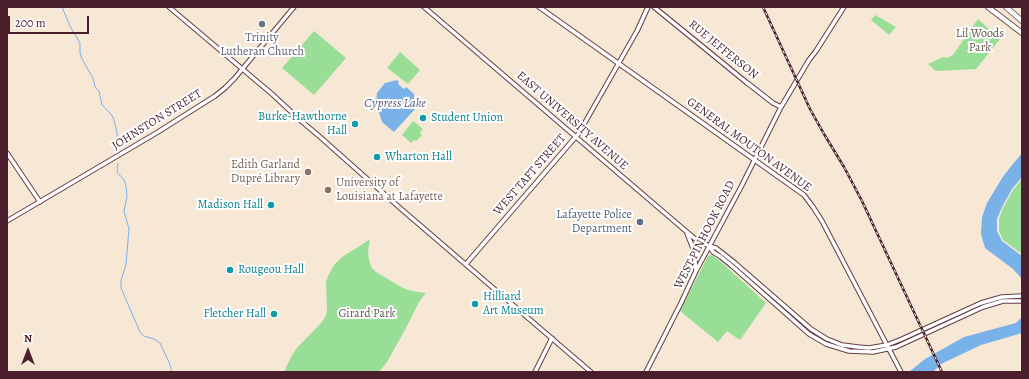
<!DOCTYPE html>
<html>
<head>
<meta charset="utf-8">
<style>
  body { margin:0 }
  #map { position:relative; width:1029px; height:379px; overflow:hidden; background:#f6e8d4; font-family:Alegreya,serif }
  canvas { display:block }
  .frame { position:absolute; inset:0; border:8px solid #4a1f2b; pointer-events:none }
  .north { position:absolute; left:8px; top:331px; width:40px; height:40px; -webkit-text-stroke:3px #fff; paint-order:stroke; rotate:0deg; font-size:11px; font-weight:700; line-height:16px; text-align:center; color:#4a1f2b }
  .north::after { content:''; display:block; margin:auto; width:14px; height:18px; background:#4a1f2b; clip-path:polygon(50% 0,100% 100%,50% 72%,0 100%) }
  .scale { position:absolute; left:8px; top:16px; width:81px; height:18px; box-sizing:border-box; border:2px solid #4a1f2b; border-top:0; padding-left:5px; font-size:12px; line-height:14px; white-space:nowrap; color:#4a1f2b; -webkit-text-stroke:3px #fff; paint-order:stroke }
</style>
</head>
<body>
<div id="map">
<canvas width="1029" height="379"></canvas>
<div class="frame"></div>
<div class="north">N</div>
<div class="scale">200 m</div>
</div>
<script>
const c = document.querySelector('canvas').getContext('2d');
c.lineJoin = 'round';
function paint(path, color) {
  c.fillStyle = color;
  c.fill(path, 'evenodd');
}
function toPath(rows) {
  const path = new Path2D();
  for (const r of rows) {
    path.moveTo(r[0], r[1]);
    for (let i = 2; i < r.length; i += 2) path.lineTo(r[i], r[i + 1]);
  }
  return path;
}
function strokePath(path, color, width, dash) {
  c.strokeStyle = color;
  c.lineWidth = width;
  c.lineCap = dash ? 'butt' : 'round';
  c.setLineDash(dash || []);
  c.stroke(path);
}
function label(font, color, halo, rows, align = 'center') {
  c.font = font + ' Alegreya,serif';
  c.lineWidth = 4;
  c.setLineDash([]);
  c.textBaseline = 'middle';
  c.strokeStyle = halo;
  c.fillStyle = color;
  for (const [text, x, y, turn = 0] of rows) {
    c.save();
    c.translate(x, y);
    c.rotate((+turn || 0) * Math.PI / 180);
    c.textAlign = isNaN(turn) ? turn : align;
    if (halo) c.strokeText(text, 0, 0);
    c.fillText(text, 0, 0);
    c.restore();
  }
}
paint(toPath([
  [875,15,896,27,889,35,871,20],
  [978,19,1000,39,976,69,936,71,928,64,943,57,947,58,953,55],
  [314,31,346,58,314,95,282,68],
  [400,52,420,70,408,84,387,68],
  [413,121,423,129,420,133,422,135,416,141,414,140,411,143,402,135],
  [1022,179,1022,254,1003,240,999,231,999,219,1003,208,1013,190],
  [369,240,370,241,368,250,369,260,372,268,376,272,403,288,412,291,425,293,425,294,419,302,406,328,387,362,379,372,284,372,291,357,296,349,322,322,326,315,327,309,326,282,328,276,334,265,342,257],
  [710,255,712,255,720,261,766,303,740,340,727,331,718,342,680,311,708,256]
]), '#99de97');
paint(toPath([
  [397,80,399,82,398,84,404,89,406,87,414,94,415,109,394,132,382,122,376,103,377,93,385,83],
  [1022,153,1022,177,1012,189,1002,207,997,219,997,231,1002,241,1022,256,1022,279,1013,269,985,248,981,234,982,217,987,203,1004,175],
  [1022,317,1022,333,981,345,941,364,933,372,909,372,925,359,964,337,1016,323]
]), '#78b2e9');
strokePath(toPath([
  [62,7,70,26,80,43,80,53,82,59,93,78,95,87,99,91,102,105,110,113,113,117,117,132,117,149],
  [118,163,117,172,124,180,126,186,127,196,124,211,129,229,126,264,121,281,121,288,140,332,144,336,154,339,160,343,169,362,172,372]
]), '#78b2e9', 1);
const secondary = toPath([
  [169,7,272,94,300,120,319,136,400,208,591,372],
  [424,7,687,232,694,238,709,246,716,248,735,263,811,329,827,339,842,345,858,347,869,348,887,345,902,339,981,303,1002,297,1022,296],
  [539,7,804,195,813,207,822,221,901,372],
  [654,7,746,82,773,103,781,107],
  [7,153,40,202],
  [7,221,158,132,215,96,225,88,234,79,294,7],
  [687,233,694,251,696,271],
  [709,246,713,252,721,257,732,266,809,334,826,344,849,351,873,352,896,347,983,307,1003,301,1022,301],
  [466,264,579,133,637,31,648,7],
  [535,372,552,338],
  [646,372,681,303,696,271,741,187,781,107,809,60,816,51,844,7]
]);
const highway = toPath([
  [988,7,1022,33],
  [1006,7,1022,21]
]);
strokePath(secondary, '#643d44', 5.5);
strokePath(highway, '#643d44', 6);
strokePath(secondary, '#fff', 3.5);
strokePath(highway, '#fff', 4.5);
const rail = toPath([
  [763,7,810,109,824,134,844,167,862,201,942,372]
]);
strokePath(rail, '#4a1f2b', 2.5);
strokePath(rail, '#fff', 1, [3]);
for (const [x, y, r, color] of [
  [262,24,4,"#6b7280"],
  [423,118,4,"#0f9aa8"],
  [355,124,4,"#0f9aa8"],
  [377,157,4,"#0f9aa8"],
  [308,172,4,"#8d6e63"],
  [328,190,4,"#8d6e63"],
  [271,205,4,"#0f9aa8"],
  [640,222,4,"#5c6f8a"],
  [230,270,4,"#0f9aa8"],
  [475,304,4,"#0f9aa8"],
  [274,314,4,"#0f9aa8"]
]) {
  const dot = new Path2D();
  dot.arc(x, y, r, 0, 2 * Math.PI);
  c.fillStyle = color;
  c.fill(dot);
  strokePath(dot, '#fff', 1.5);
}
label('12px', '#62584b', '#fff', [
  ["Lil Woods",980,34],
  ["Park",980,48],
  ["Girard Park",367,314]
]);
label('12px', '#5b616d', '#fff', [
  ["Trinity",262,38],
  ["Lutheran Church",262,52]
]);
label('12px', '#4a1f2b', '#fff', [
  ["RUE JEFFERSON",723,50,39],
  ["JOHNSTON STREET",157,120,-32],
  ["EAST UNIVERSITY AVENUE",572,121,41],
  ["GENERAL MOUTON AVENUE",749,145,36],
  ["WEST TAFT STREET",530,175,-49],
  ["WEST PINHOOK ROAD",705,235,-63]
]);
label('12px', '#0d838f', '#fff', [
  ["Burke-Hawthorne",347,117,"right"],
  ["Hall",347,131,"right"],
  ["Student Union",431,118],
  ["Wharton Hall",385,157],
  ["Madison Hall",263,205,"right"],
  ["Rougeou Hall",238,270],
  ["Hilliard",483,297],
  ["Art Museum",483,311],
  ["Fletcher Hall",266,314,"right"]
], 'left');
label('12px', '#785e54', '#fff', [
  ["Edith Garland",300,165],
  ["Dupré Library",300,179],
  ["University of",336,183,"left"],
  ["Louisiana at Lafayette",336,197,"left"]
], 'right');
label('12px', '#4e5e75', '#fff', [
  ["Lafayette Police",632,215],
  ["Department",632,229]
], 'right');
label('italic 13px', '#5c5a77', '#fff', [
  ["Cypress Lake",395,104]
]);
</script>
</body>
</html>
